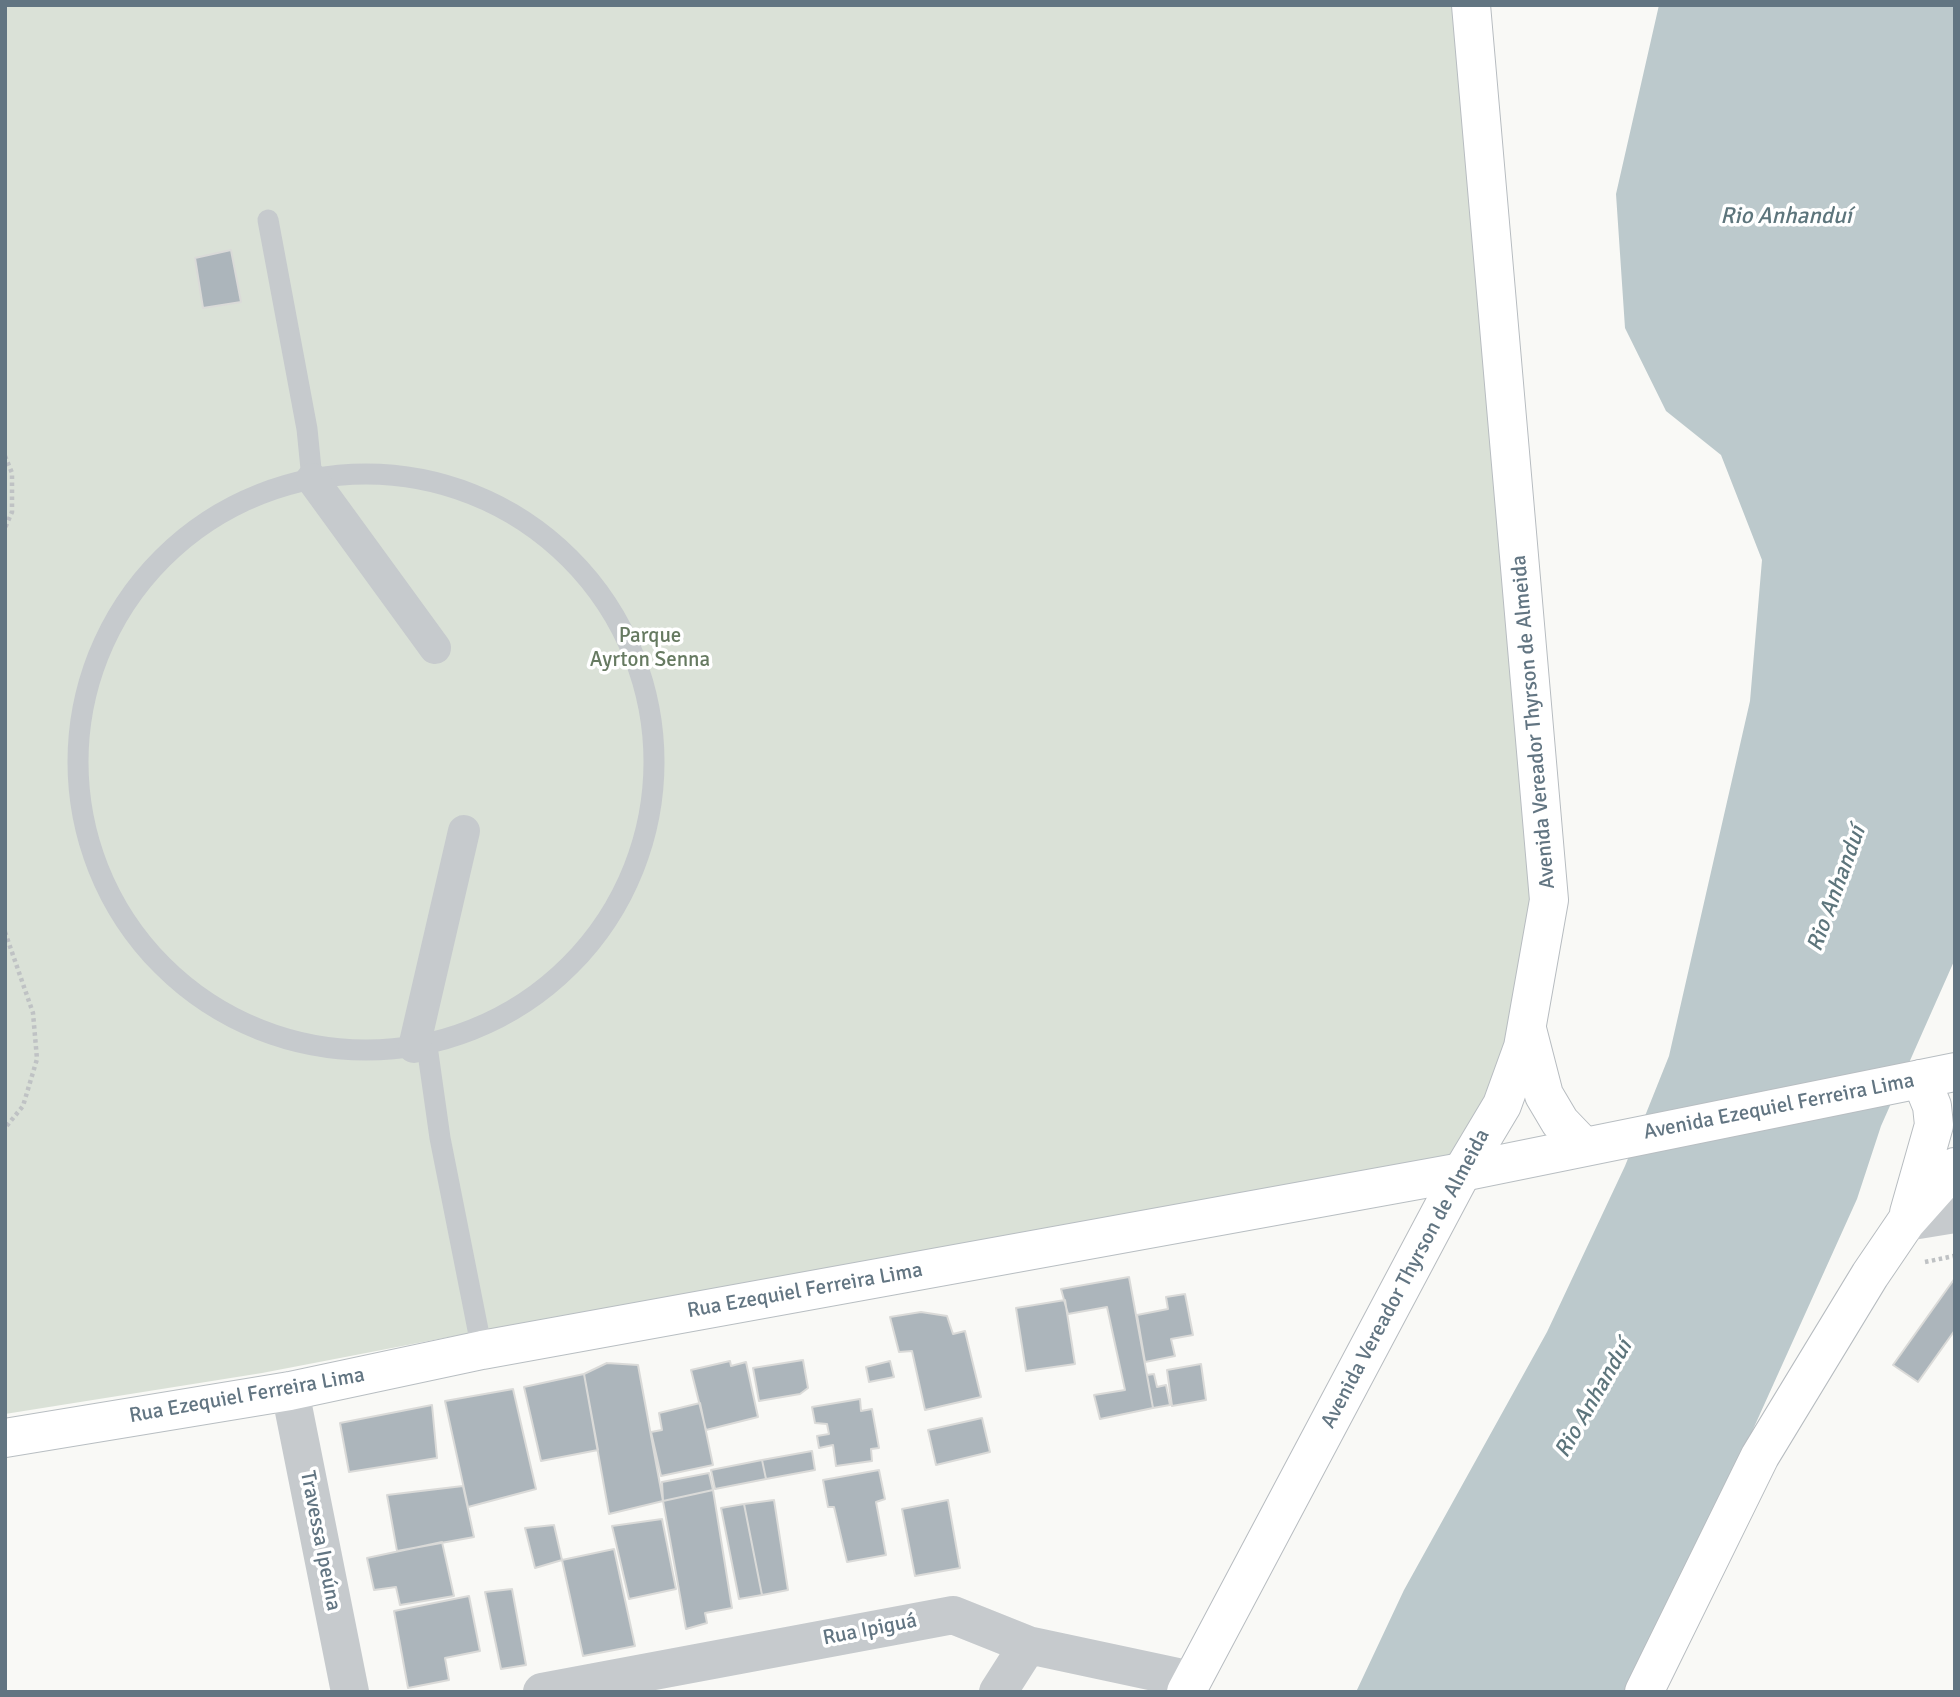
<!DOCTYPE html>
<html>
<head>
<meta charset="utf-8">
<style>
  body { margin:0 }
  #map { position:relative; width:1960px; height:1697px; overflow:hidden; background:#f9f9f6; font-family:Signika,sans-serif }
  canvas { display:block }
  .frame { position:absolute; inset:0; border:7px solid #627582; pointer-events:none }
</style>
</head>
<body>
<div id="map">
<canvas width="1960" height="1697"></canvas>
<div class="frame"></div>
</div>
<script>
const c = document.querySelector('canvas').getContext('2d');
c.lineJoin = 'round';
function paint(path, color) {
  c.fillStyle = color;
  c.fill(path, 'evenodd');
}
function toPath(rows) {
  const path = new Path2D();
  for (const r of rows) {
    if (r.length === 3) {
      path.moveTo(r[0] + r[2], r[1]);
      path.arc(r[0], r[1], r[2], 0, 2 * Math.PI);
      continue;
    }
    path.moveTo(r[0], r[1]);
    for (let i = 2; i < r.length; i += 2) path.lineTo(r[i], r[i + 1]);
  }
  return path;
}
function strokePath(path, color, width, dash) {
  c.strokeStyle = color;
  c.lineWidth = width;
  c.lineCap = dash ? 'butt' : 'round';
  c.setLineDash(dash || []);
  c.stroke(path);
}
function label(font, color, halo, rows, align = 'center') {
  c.font = font + ' Signika,sans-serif';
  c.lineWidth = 7;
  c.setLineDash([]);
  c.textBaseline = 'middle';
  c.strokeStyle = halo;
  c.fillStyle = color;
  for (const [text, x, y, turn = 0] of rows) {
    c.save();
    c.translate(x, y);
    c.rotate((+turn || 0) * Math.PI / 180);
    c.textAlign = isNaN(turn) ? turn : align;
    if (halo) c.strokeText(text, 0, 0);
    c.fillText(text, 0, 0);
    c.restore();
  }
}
paint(toPath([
  [5,5,1459,5,1535,825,1528,973,1485,1107,1450,1161,470,1333,262,1373,5,1414]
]), '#dae1d7');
paint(toPath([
  [1659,5,1955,5,1955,959,1881,1126,1857,1199,1676,1600,1630,1692,1356,1692,1404,1590,1547,1332,1625,1166,1669,1056,1750,701,1762,560,1721,455,1666,411,1625,328,1616,194]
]), '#bcc9cc');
const building = toPath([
  [231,250,241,302,203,308,195,258,231,250],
  [1129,1277,1153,1408,1100,1419,1094,1395,1125,1390,1107,1307,1068,1314,1061,1289,1129,1277],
  [1955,1278,1955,1330,1918,1382,1893,1365,1955,1278],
  [1185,1294,1193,1335,1171,1339,1175,1356,1145,1362,1137,1315,1168,1309,1166,1297,1185,1294],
  [1065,1300,1075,1364,1026,1371,1016,1308,1065,1300],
  [921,1312,947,1316,953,1334,965,1331,981,1397,925,1410,912,1351,899,1352,890,1317,921,1312],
  [803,1360,808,1388,800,1394,759,1401,753,1368,803,1360],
  [730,1361,731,1366,746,1362,758,1417,706,1430,691,1370,730,1361],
  [890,1361,894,1377,869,1382,866,1367,890,1361],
  [607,1363,638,1365,663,1501,609,1514,584,1374,607,1363],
  [1201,1364,1206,1400,1172,1406,1167,1370,1201,1364],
  [584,1374,598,1450,541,1461,524,1387,584,1374],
  [1154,1374,1157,1387,1166,1385,1170,1405,1153,1408,1147,1375,1154,1374],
  [513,1389,536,1489,468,1507,445,1401,513,1389],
  [860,1399,861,1411,872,1409,879,1448,871,1449,872,1461,836,1466,833,1445,819,1448,817,1436,829,1434,827,1424,815,1423,812,1407,860,1399],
  [700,1403,713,1465,661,1476,651,1432,662,1430,659,1413,700,1403],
  [432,1405,437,1458,349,1472,340,1423,432,1405],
  [982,1418,990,1452,936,1465,928,1430,982,1418],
  [812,1451,815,1470,766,1479,762,1460,812,1451],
  [762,1460,766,1479,715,1489,711,1470,762,1460],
  [879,1470,885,1499,876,1502,886,1555,847,1562,834,1507,828,1507,823,1480,879,1470],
  [709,1473,713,1490,663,1501,662,1482,709,1473],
  [463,1486,474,1537,397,1551,387,1495,463,1486],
  [713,1490,732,1608,705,1613,707,1623,686,1629,663,1501,713,1490],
  [774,1500,788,1590,762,1595,744,1504,774,1500],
  [948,1500,960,1568,915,1576,902,1509,948,1500],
  [744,1504,762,1595,739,1599,721,1508,744,1504],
  [662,1519,676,1589,629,1599,612,1526,662,1519],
  [554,1525,562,1560,535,1568,525,1528,554,1525],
  [442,1542,454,1596,400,1605,396,1587,374,1590,367,1558,442,1542],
  [614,1549,635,1646,583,1656,562,1560,614,1549],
  [512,1589,526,1665,501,1669,485,1592,512,1589],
  [469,1596,480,1651,445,1658,449,1680,408,1688,394,1611,469,1596]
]);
paint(building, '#acb5bb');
strokePath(building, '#dadad8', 2);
const secondary = toPath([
  [5,1438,290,1391,482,1350,1462,1172,1955,1072]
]);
const primary = toPath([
  [1527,1029,1544,1095,1560,1122,1583,1146],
  [1909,1213,1934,1125,1932,1106,1921,1079],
  [1186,1692,1462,1172,1502,1105,1523,1047,1549,900,1471,5],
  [1644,1692,1760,1456,1870,1275,1906,1222,1955,1167]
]);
strokePath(secondary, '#b8bec2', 40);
strokePath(primary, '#b7bcc0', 40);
strokePath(toPath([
  [5,456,12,473,12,512,5,528],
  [5,932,33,1013,37,1059,23,1106,5,1128],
  [1925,1262,1954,1256]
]), '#bfc2c4', 4.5, [3.5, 3.5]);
strokePath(toPath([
  [268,220,307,429,312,479],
  [366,762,288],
  [427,1046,440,1138,482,1350]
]), '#c6cacd', 21);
strokePath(toPath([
  [312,479,435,648],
  [414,1047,464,831]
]), '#c6cacd', 32);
strokePath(toPath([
  [1906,1222,1955,1214],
  [290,1391,350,1692],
  [542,1692,953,1615,1028,1645,1192,1680],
  [998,1692,1028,1645]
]), '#c6cacd', 38);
strokePath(secondary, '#fff', 38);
strokePath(primary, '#fff', 38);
label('21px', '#667a61', '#fff', [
  ["Parque",650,636],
  ["Ayrton Senna",650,660]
]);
label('21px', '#627582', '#fff', [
  ["Avenida Vereador Thyrson de Almeida",1534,722,-95],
  ["Avenida Ezequiel Ferreira Lima",1779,1107,-11],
  ["Avenida Vereador Thyrson de Almeida",1406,1279,-62],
  ["Rua Ezequiel Ferreira Lima",805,1291,-10],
  ["Rua Ezequiel Ferreira Lima",247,1396,-10],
  ["Travessa Ipeúna",320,1541,79],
  ["Rua Ipiguá",870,1630,-11]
]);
label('italic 23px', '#5d757c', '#fff', [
  ["Rio Anhanduí",1786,217],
  ["Rio Anhanduí",1837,889,-70],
  ["Rio Anhanduí",1594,1399,-60]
]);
</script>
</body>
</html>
